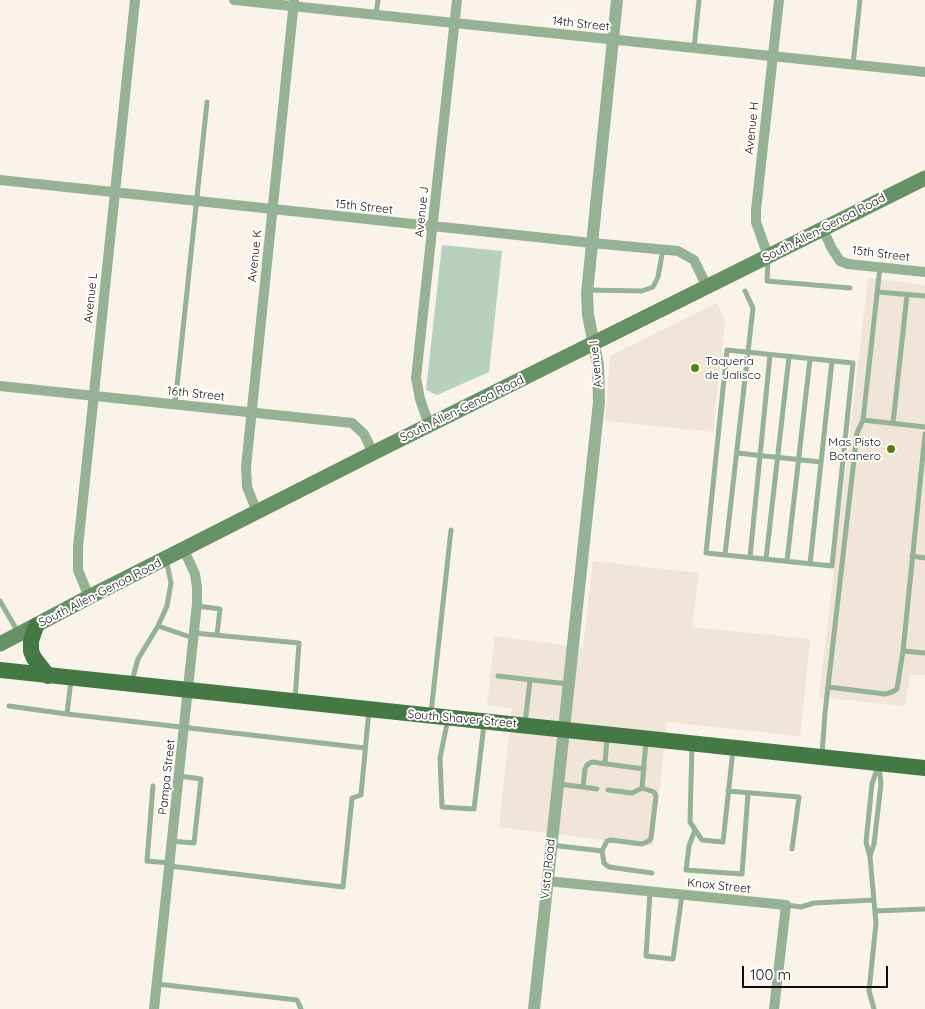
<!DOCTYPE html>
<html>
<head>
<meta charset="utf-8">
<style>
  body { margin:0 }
  #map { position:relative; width:925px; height:1009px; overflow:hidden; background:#f9f3e9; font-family:Quicksand,sans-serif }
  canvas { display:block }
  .scale { position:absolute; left:742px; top:966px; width:146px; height:22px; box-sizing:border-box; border:2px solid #100e0b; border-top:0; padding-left:6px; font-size:15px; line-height:18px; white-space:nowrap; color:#100e0b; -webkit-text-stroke:4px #fff; paint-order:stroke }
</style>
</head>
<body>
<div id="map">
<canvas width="925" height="1009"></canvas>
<div class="scale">100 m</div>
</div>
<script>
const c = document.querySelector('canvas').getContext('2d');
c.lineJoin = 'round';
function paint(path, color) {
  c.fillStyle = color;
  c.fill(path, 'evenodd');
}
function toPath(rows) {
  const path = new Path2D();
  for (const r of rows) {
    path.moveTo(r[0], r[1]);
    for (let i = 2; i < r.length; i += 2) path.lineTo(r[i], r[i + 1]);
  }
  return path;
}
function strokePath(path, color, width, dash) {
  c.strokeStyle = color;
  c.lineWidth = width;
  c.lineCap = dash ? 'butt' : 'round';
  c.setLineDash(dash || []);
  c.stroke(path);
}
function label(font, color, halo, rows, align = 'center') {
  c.font = font + ' Quicksand,sans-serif';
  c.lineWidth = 4;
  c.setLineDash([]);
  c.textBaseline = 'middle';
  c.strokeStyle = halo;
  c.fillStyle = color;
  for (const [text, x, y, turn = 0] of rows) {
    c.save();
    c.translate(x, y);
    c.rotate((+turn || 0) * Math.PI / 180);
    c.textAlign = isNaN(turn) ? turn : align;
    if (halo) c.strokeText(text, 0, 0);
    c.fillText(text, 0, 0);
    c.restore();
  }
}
paint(toPath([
  [868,278,925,285,925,675,910,675,905,706,819,697],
  [717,303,725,321,713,432,605,421,610,356],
  [593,561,699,573,692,627,810,639,800,736,667,722,653,846,499,827,512,708,487,705,495,636,583,648]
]), '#f0e5d6');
paint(toPath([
  [442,245,502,251,489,372,437,395,426,390]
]), '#b7d0c0');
strokePath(toPath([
  [376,15,378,0],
  [694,48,699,0],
  [853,64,860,0],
  [768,259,767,281,850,288],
  [587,290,642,291,653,287,658,277,663,249],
  [878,292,925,296],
  [727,350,853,363,832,566,706,553,727,350],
  [175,405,207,102],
  [863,420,925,427],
  [893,423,907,295],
  [925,434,903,651,925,653],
  [737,453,821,462],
  [725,555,753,308,745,291],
  [912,556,925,558],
  [750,557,770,355],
  [766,559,789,357],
  [787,561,810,359],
  [810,564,832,361],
  [0,601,18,632],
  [197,606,220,609,217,635],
  [158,626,193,638],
  [194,633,299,643,295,699],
  [498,676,568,684],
  [71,680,67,714,365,748],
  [132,681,138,659,158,626,167,606,171,583,166,559],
  [828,687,885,694,892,692,897,689,903,651],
  [9,706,67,714],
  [431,713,451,530],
  [448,719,440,758,442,807,474,809,484,724],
  [525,724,530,680],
  [692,745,690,822,702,840,723,842,733,750],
  [822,754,825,713,857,433,863,420,880,267],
  [605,764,607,737],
  [559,784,583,787,585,769,587,765,592,762,644,769],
  [153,786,147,861,170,863],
  [583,787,597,789],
  [608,790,632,793,642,788],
  [728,791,799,797,792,849],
  [695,830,689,846,686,870,742,874,748,794],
  [172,841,194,843,201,779,179,776],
  [551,845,602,851,604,863,609,867,652,873],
  [602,851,607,841,610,840,642,844,649,841,651,838,656,796,654,792,642,788,646,741],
  [870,856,874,844,881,784,879,766],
  [170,866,343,887,352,798,361,795,369,710],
  [650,892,646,956,673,959,682,895],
  [786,905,801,907,814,903,874,900],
  [875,911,925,909],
  [157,984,297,1000,301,1009],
  [874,1009,869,991,876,923,870,857,866,842,872,784,878,766]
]), '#95b295', 5);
strokePath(toPath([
  [234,0,925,72],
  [0,180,592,243,678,251,694,260,707,287],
  [823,229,831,247,840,261,848,264,925,272],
  [768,256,756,222,756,210,779,0],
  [0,386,352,423,364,434,373,453],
  [429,425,420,399,416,378,457,0],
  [257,512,247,487,246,467,294,1],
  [89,597,78,570,78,547,135,0],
  [547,881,786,905,774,1009],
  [154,1009,197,603,197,587,195,574,184,550]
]), '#95b295', 10);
strokePath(toPath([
  [534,1009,599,402,598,365,588,315,587,293,617,0]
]), '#95b295', 12);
strokePath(toPath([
  [0,644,89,597,373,453,925,178]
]), '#669167', 15);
strokePath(toPath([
  [36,626,31,641,31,651,34,658,48,676],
  [0,670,925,768]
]), '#447946', 16);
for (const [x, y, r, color] of [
  [695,368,5,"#54810d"],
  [891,449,5,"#54810d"]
]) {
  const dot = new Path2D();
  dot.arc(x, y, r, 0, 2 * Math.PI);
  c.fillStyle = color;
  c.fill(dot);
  strokePath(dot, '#fff', 2);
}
label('12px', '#100e0b', '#fff', [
  ["14th Street",581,24,6],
  ["Avenue H",752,128,-84],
  ["15th Street",364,207,6],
  ["Avenue J",422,212,-84],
  ["South Allen-Genoa Road",824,228,-27],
  ["15th Street",881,254,7],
  ["Avenue K",255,256,-84],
  ["Avenue L",91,298,-84],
  ["Avenue I",596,364,-96],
  ["16th Street",196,394,6],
  ["South Allen-Genoa Road",462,409,-26],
  ["South Allen-Genoa Road",100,593,-27],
  ["South Shaver Street",462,719,5],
  ["Pampa Street",167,777,-84],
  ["Vista Road",548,869,-84],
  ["Knox Street",719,886,6]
]);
label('12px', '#100e0b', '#fff', [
  ["Taqueria",705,361],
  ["de Jalisco",705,375],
  ["Mas Pisto",881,442,"right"],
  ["Botanero",881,456,"right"]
], 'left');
</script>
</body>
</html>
